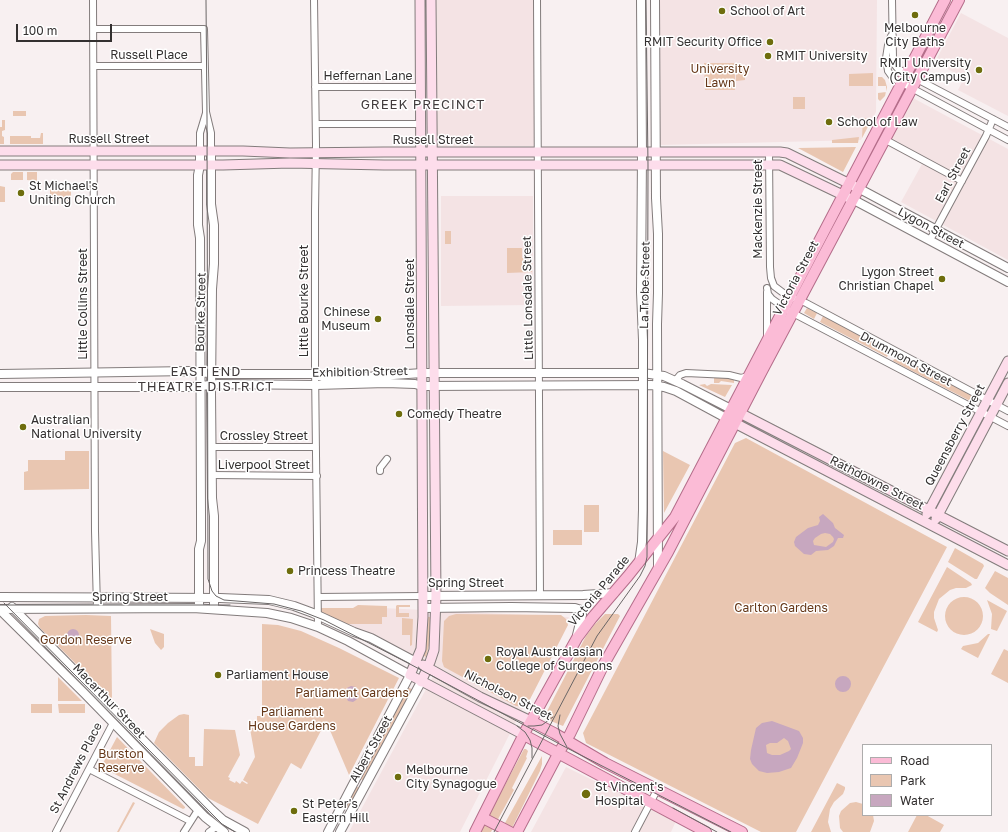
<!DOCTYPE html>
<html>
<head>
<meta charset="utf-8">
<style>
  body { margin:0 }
  #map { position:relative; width:1008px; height:832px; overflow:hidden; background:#f8f0f1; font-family:"Golos Text",sans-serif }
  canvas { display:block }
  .legend { position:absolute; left:862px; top:744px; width:130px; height:72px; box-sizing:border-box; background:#fff; border:1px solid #adacac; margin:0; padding:5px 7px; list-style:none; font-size:12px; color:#333030 }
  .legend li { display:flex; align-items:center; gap:8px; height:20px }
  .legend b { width:20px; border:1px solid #adacac }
  .scale { position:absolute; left:16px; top:24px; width:96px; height:18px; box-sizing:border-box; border:2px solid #333030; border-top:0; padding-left:5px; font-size:12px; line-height:14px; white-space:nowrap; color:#333030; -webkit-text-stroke:3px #fff; paint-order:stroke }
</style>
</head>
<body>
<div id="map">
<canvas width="1008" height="832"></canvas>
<ul class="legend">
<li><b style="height:5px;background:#fbbbd6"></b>Road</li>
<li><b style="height:11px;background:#e9c6b1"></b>Park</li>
<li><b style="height:11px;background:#c7a7bf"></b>Water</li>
</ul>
<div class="scale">100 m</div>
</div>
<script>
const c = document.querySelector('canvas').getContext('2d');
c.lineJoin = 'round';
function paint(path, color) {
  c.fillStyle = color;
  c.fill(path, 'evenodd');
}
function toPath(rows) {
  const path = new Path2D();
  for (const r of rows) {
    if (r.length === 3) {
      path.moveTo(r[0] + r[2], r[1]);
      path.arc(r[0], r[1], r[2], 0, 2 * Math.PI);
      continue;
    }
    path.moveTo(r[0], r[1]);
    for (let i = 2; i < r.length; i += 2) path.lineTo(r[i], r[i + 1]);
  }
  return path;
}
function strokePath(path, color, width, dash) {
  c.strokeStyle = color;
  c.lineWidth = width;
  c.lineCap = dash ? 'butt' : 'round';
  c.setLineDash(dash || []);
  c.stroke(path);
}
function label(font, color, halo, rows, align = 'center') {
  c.font = font + ' "Golos Text",sans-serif';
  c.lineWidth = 3;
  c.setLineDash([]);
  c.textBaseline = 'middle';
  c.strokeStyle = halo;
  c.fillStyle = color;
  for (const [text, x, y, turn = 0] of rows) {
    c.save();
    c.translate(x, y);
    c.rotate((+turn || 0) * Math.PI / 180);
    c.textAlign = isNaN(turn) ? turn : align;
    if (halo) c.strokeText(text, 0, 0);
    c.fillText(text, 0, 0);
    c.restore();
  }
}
paint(toPath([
  [436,0,535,0,535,146,435,146],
  [658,0,877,0,876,112,861,140,659,145],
  [961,13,1008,38,1008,116,958,90,964,78,935,62],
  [913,98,1008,149,1008,260,901,202,922,164,888,146],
  [441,196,533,196,533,305,441,306],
  [321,608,382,608,569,617,460,832,349,832,438,667,321,612],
  [566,767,676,821,671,832,531,832]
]), '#f4e3e4');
paint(toPath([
  [704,63,735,63,735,90,705,90],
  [745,70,745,80,736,81,736,71],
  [873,73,873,86,849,86,849,74],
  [878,77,882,77,885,80,887,87,885,96,880,101,878,99,878,93,886,92,886,86,878,86],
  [793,97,805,97,805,109,793,109],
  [13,111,26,111,26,116,13,116],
  [863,118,872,119,862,138],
  [2,120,5,120,5,130,2,131,2,136,4,137,4,144,0,144,0,127,2,127],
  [41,133,43,133,43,144,10,144,10,136,31,136,31,138,40,138],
  [859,137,858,143,832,143,832,140],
  [856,147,843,172,798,148],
  [13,172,23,172,23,180,11,180,11,174],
  [27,172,37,172,37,181,27,180],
  [0,186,5,187,5,202,0,202],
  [50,189,71,189,71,205,50,204],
  [445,231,451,231,451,244,445,244],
  [507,248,522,248,522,258,532,258,532,272,507,273],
  [807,308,817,313,814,319,804,313],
  [823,316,890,351,887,357,820,322],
  [896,355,977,398,974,403,893,361],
  [714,377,734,378,734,383,721,381,719,383,714,383],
  [705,384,707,386,711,384,732,385,725,397,699,385],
  [746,438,947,547,796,832,761,832,586,743,583,733,735,443],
  [65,451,89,451,89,489,24,490,24,472,28,471,28,460,65,460],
  [663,451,690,465,664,513],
  [584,505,599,505,599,532,584,532],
  [553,530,582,530,582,545,553,545],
  [955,548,983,564,984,566,977,579,975,579,948,562],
  [947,567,971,583,972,585,966,588,956,588,950,590,939,599,934,612,934,618,938,630,937,632,918,622],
  [995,571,1008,578,1008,605,990,593,985,588],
  [964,616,19],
  [987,600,1007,611,997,631,991,629,992,614],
  [358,605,386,606,387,606,387,617,382,617,382,624,346,624,321,612,321,608,353,608],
  [397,605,410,605,410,607,399,607,399,613,409,613,409,617,396,617,396,606],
  [456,614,561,615,566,619,568,625,526,707,516,706,444,667,442,661,444,621,449,616],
  [605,614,618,614,620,616,563,726,546,719,544,717,586,636,595,624],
  [86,615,111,616,112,700,40,628,38,624,39,619,45,616],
  [426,617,430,617,430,641,426,657,421,654],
  [402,618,413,619,412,645,410,646,410,635,402,635],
  [262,624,278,625,301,631,339,648,399,678,349,775,326,721,301,769,291,763,258,824,208,798,154,743,159,732,168,723,179,715,184,714,189,715,189,757,195,757,195,766,203,766,204,729,235,730,240,755,228,777,230,778,229,780,235,783,236,781,240,784,242,781,247,784,248,783,243,780,255,757,249,723,257,723,257,716,262,716],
  [150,629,164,634,164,647,161,650,155,643],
  [988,634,990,634,978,658,961,649,963,646,978,643],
  [1004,649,1008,651,1008,683,991,674],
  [58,677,82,701,58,701],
  [408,687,413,690,364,781,359,778],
  [31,704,52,704,52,713,31,713],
  [58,704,85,704,85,713,59,713],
  [117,737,185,807,185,808,183,809,101,767],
  [524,749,526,749,528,751,526,757,527,758,512,788,514,790,491,832,480,832],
  [542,756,542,764,540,771,510,832,500,832],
  [837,783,845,787,845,789,843,794,834,802,830,809,828,822,831,832,811,832],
  [355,786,360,788,349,810,344,807],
  [133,802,135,803,119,832,117,832],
  [856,802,863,804,863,815,873,815,874,821,870,832,843,832,840,828,839,816,841,811,850,803],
  [917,815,926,815,944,825,940,832,908,832]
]), '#e9c6b1');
paint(toPath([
  [823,514,833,523,835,528,844,535,843,538,838,538,834,546,828,550,816,551,811,555,804,554,795,546,794,542,796,537,808,528,818,525,820,521,819,517],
  [825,533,830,534,833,537,834,539,833,542,826,547,814,545,813,541,815,538,821,534],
  [73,635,6],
  [843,684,8],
  [351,686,356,687,357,689,355,692,351,691,348,693,349,696,352,697,355,694,358,694,359,697,356,700,353,702,348,701,344,693,347,688],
  [772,721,799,731,803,738,803,743,797,758,791,768,779,772,767,773,759,771,752,764,750,759,751,750,756,728,762,723],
  [784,738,788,741,791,749,789,751,780,755,772,755,767,753,766,745,770,743,777,743]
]), '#c7a7bf');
const minor = toPath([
  [93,0,95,531,97,608],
  [314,0,316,145,315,211,315,367,318,627],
  [537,0,540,595],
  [892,0,893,57,894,64,898,69,1008,127],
  [94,29,204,29,206,112,211,133,211,151],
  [891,36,888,45,886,58,888,71,893,78,1008,140],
  [94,66,204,66],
  [315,87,421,87],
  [316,124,421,124],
  [884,139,962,181],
  [200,151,200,133,206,113],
  [769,152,770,267,771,278,774,286,786,295,806,303,1008,411],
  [930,240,986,136,993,119],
  [767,288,768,294,772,299,789,311,1008,426],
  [767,292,767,337],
  [675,381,680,375,686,373,729,375,741,378,748,376],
  [212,447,316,447],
  [380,471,380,468,387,459],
  [212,475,317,476],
  [318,597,423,596],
  [89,769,190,821],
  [56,832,113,723],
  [184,832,198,810],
  [209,832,216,827],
  [635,832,657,790]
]);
const tertiary = toPath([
  [655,0,656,198,658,234,658,293,657,324,658,569],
  [211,151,211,204,214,225,214,264,212,289,211,393,212,498,214,516,214,609],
  [858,188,1008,268],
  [852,199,1008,282],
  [0,374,190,371,218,374,312,374,322,377,365,377,422,373,643,373,664,376,682,384,731,409],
  [0,387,193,387,218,384,316,385,386,383,415,384,422,386,651,385,664,387,676,391,726,418],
  [639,563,642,542,643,510,643,340,641,292,642,153,641,0],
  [423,596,583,595,614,593],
  [0,597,220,598,269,600,294,606,313,613,354,632,371,638,416,662],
  [12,607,212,810,223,820,245,832],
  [199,608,199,549,201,541,201,513,200,238,198,225,198,175,200,165,200,151],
  [423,608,511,607,575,608,581,610,582,615,577,635],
  [0,609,193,608,267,613,291,618,318,627,348,641,410,675,328,832],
  [0,610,84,693,205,817,224,832],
  [340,832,421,682]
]);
const secondary = toPath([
  [420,0,423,617,421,649,410,675,524,735],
  [0,151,243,151,290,153,384,152,780,152,787,153,858,188],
  [0,165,223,165,290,163,384,165,780,165,849,198],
  [734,410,1008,551],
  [729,420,1008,565],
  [927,514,1008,361],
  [936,519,1008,383],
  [423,665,480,697,531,721],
  [421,682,430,662,434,650,436,596,431,0]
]);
const primary = toPath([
  [531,721,554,733,605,763,742,832],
  [524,735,706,832],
  [483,818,510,832],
  [475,832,526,730,577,638,592,618,628,576,675,517,945,0],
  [517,832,558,754,570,734,604,664,668,552,761,373,959,0]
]);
strokePath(minor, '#837c7c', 8);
strokePath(tertiary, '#837c7c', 10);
strokePath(secondary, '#837c7c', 11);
strokePath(primary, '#b46d8a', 12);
strokePath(minor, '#fff', 6);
strokePath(tertiary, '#fff', 8);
strokePath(secondary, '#fdddeb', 9);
strokePath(primary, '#fbbbd6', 10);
strokePath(toPath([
  [206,0,207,117,208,579,212,591,216,596,224,600,274,604,301,611,324,620,408,663,569,749,731,832],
  [4,603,215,817,222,824,235,832],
  [0,605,230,605],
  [560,715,558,726,560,734,567,747],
  [517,726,525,732,530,740,532,748,532,758],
  [528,726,534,726,542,725,553,717],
  [673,808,717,832],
  [494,832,597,636,640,576,645,566,647,557,648,165,646,0]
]), '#6a6666', 1);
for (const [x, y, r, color] of [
  [722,11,4,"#6e6d0d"],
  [915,15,4,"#6e6d0d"],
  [770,42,4,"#6e6d0d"],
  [768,56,4,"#6e6d0d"],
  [979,70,4,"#6e6d0d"],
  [829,122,4,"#6e6d0d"],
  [21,193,4,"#6e6d0d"],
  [942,279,4,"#6e6d0d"],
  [378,319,4,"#6e6d0d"],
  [399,414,4,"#6e6d0d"],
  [23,427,4,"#6e6d0d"],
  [290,571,4,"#6e6d0d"],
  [488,659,4,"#6e6d0d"],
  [218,675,4,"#6e6d0d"],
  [398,777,4,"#6e6d0d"],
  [586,794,5,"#6e6d0d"],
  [294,811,4,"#6e6d0d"]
]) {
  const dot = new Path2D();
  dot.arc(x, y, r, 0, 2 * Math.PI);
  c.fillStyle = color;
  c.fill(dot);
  strokePath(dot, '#fff', 1.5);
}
label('12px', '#333030', '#fff', [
  ["School of Art",730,11],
  ["Melbourne",915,28,"center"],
  ["City Baths",915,42,"center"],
  ["RMIT Security Office",762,42,"right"],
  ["RMIT University",776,56],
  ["RMIT University",971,63,"right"],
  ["(City Campus)",971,77,"right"],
  ["School of Law",837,122],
  ["St Michael's",29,186],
  ["Uniting Church",29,200],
  ["Lygon Street",934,272,"right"],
  ["Christian Chapel",934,286,"right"],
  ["Chinese",370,312,"right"],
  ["Museum",370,326,"right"],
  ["Comedy Theatre",407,414],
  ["Australian",31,420],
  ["National University",31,434],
  ["Princess Theatre",298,571],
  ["Royal Australasian",496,652],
  ["College of Surgeons",496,666],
  ["Parliament House",226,675],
  ["Melbourne",406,770],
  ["City Synagogue",406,784],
  ["St Vincent's",595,787],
  ["Hospital",595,801],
  ["St Peter's",302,804],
  ["Eastern Hill",302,818]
], 'left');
label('12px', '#333030', '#fff', [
  ["Russell Place",149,55],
  ["Heffernan Lane",368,76],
  ["Russell Street",109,139],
  ["Russell Street",433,140],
  ["Earl Street",953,175,-62],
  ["Mackenzie Street",758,209,-90],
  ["Lygon Street",931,228,28],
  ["Victoria Street",796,278,-62],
  ["La Trobe Street",645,285,-89],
  ["Little Lonsdale Street",528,298,-91],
  ["Little Bourke Street",304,301,-90],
  ["Little Collins Street",83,304,-90],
  ["Lonsdale Street",410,304,-90],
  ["Bourke Street",201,312,-89],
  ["Drummond Street",906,359,28],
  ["Exhibition Street",360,372,-1],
  ["Queensberry Street",955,435,-62],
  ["Crossley Street",264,436],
  ["Liverpool Street",264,465],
  ["Rathdowne Street",877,483,27],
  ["Spring Street",466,583],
  ["Victoria Parade",599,591,-50],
  ["Spring Street",130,597],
  ["Nicholson Street",508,695,27],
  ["Macarthur Street",109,701,46],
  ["Albert Street",371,749,-61],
  ["St Andrews Place",76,768,-63]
]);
label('12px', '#653718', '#fff', [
  ["University",720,69],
  ["Lawn",720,83],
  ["Carlton Gardens",781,608],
  ["Gordon Reserve",86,640],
  ["Parliament Gardens",352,693],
  ["Parliament",292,712],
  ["House Gardens",292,726],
  ["Burston",121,754],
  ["Reserve",121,768]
]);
c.letterSpacing = '1px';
label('13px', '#413b3c', '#fff', [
  ["GREEK PRECINCT",423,105],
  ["EAST END",206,372],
  ["THEATRE DISTRICT",206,387]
]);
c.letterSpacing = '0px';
</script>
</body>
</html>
